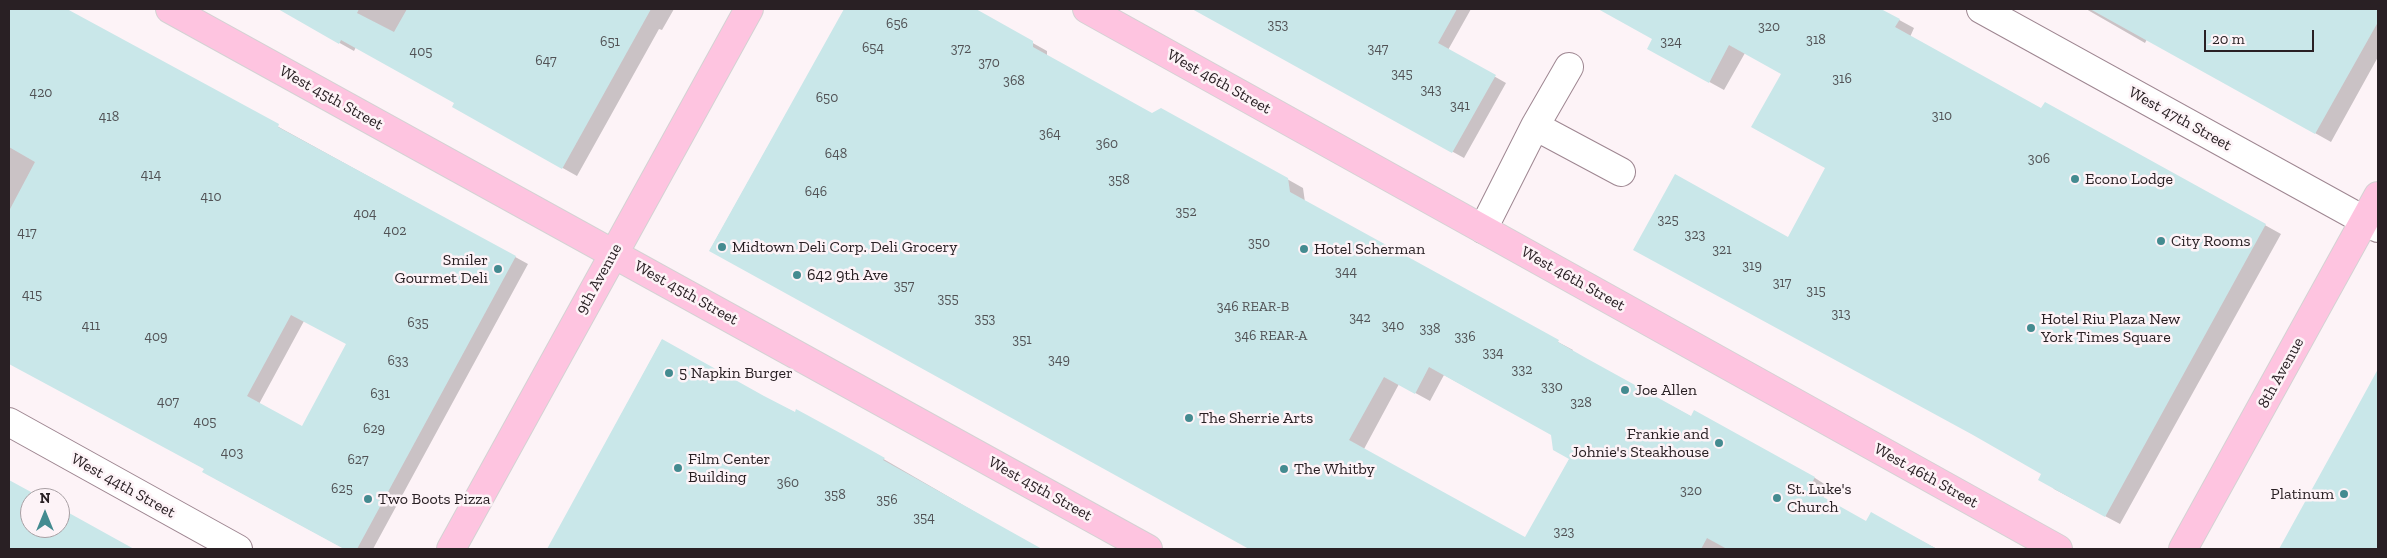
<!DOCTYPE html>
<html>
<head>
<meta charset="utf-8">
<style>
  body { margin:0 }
  #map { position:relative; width:2387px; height:558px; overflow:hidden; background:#fdf3f7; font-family:"Zilla Slab",serif }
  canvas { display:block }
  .frame { position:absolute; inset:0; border:10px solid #292024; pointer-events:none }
  .north { position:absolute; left:20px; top:488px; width:50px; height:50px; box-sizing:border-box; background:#fdf3f7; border:1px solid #a89fa3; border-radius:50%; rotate:0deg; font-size:14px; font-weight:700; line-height:20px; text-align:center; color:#292024 }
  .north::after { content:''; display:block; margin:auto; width:18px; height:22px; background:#448b90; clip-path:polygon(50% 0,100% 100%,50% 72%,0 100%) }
  .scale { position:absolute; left:2204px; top:30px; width:110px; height:22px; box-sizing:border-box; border:2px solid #292024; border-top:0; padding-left:6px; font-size:15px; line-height:18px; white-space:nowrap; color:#292024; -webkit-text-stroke:4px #fdf3f7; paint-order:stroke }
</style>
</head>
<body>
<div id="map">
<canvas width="2387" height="558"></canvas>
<div class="frame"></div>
<div class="north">N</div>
<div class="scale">20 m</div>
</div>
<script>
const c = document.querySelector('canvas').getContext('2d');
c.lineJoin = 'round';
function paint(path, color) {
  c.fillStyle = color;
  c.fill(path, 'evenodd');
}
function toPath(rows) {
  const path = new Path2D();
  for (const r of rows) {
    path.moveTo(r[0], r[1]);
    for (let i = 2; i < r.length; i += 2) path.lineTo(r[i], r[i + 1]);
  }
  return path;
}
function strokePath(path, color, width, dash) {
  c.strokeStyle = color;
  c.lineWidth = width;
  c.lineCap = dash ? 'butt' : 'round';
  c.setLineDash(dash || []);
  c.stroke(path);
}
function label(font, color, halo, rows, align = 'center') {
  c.font = font + ' "Zilla Slab",serif';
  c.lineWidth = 5;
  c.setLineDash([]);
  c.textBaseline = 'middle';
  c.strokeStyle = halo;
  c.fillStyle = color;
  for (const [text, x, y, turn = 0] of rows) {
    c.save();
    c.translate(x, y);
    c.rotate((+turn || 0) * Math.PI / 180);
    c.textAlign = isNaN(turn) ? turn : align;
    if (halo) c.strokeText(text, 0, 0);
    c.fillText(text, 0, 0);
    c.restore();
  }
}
paint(toPath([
  [9,9,64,9,528,264,373,549,345,549,216,479,205,469,9,361],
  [304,321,348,344,302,428,259,404],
  [279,9,674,9,662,30,659,29,577,176,454,107,456,102,356,47,354,51],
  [845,9,972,9,1047,51,1047,57,1152,115,1287,179,1303,188,1305,202,1558,342,1573,350,1572,352,1692,417,1695,412,1815,478,1829,487,1823,498,1866,523,1871,514,1937,549,1252,549,710,250],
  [1444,375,1553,435,1570,458,1526,539,1364,449,1399,384,1430,401],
  [1194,9,1471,9,1448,50,1506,83,1464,158],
  [1600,9,1879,9,1914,28,1910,37,2042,110,2045,103,2281,234,2120,524,2054,489,2043,473,1788,238,1827,168,1783,74,1745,53,1724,90,1664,57,1654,39],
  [2086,9,2378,9,2378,57,2331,142,2147,39,2145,43],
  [662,340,763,397,842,435,1039,549,548,549],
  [2378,373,2378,549,2281,549],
  [9,481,39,498,30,498,30,528,60,528,60,509,132,549,9,549]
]), '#0003');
paint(toPath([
  [9,9,67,9,279,124,278,127,516,256,357,549,344,549,202,472,204,469,9,364,9,211,35,162,9,147],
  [291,315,346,344,302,426,247,396],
  [278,9,359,9,357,13,394,32,407,9,651,9,562,169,452,107,454,103,341,40,339,44],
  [844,9,976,9,1033,41,1033,47,1152,113,1161,108,1288,178,1290,192,1559,340,1558,342,1586,358,1691,416,1694,410,1815,477,1809,489,1866,521,1871,512,1937,549,1727,549,1707,538,1701,549,1249,549,709,251],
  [1429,367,1551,435,1553,450,1569,459,1525,537,1349,440,1384,377,1415,394],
  [1192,9,1457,9,1438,43,1496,75,1452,153],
  [1598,9,1881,9,1900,19,1895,27,2041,108,2045,102,2266,224,2105,517,2038,480,2041,474,1973,435,1633,250,1675,174,1788,237,1825,168,1751,127,1781,74,1729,45,1709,83,1647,49,1652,39],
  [2090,9,2378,9,2378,22,2315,134],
  [662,339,764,396,795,412,796,409,842,434,885,458,883,460,1042,549,547,549],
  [2378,369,2378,549,2279,549,2349,422],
  [9,480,42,498,30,498,30,528,60,528,60,508,134,549,9,549]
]), '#c9e7e9');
const minor = toPath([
  [1981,9,2378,228],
  [1535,126,1569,67],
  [1483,229,1535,126,1621,172],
  [9,422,238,549]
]);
const major = toPath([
  [170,9,1148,549],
  [1087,9,2058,549],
  [451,549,749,9],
  [2183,549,2378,196]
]);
strokePath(minor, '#9e8691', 30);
strokePath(major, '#d4d2d3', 30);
strokePath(minor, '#fff', 28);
strokePath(major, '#fec4e0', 28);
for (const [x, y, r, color] of [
  [2075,179,5,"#448b90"],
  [2161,241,5,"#448b90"],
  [722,247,5,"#448b90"],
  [1304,249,5,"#448b90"],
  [498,269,5,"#448b90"],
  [797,275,5,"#448b90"],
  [2031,328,5,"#448b90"],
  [669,373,5,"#448b90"],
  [1625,390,5,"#448b90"],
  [1189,418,5,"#448b90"],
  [1719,443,5,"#448b90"],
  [678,468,5,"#448b90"],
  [1284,469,5,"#448b90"],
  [2344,494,5,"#448b90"],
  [1777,498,5,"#448b90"],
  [368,499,5,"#448b90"]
]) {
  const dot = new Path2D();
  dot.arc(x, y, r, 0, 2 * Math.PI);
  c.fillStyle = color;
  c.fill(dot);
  strokePath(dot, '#fdf3f7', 2);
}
label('14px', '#515255', null, [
  ["656",897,24],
  ["353",1278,25],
  ["320",1769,27],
  ["318",1816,40],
  ["651",610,42],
  ["324",1671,42],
  ["654",873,48],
  ["372",961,49],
  ["347",1378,49],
  ["405",421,52],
  ["647",546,61],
  ["370",989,63],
  ["345",1402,74],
  ["316",1842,79],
  ["368",1014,81],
  ["343",1431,90],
  ["420",41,93],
  ["650",827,98],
  ["341",1460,106],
  ["310",1942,116],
  ["418",109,117],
  ["364",1050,134],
  ["360",1107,144],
  ["648",836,154],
  ["306",2039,159],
  ["414",151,175],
  ["358",1119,180],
  ["646",816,192],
  ["410",211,197],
  ["352",1186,212],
  ["404",365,214],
  ["325",1668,220],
  ["402",395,231],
  ["417",27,233],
  ["323",1695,235],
  ["350",1259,243],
  ["321",1722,250],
  ["319",1752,266],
  ["344",1346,272],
  ["317",1782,283],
  ["357",904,286],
  ["315",1816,291],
  ["415",32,295],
  ["355",948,299],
  ["346 REAR-B",1253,307],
  ["313",1841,314],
  ["342",1360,318],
  ["353",985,319],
  ["635",418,323],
  ["411",91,326],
  ["340",1393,326],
  ["338",1430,329],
  ["346 REAR-A",1271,336],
  ["409",156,337],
  ["336",1465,337],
  ["351",1022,340],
  ["334",1493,353],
  ["349",1059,360],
  ["633",398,361],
  ["332",1522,370],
  ["330",1552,387],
  ["631",380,394],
  ["407",168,402],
  ["328",1581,403],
  ["405",205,422],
  ["629",374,429],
  ["403",232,453],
  ["627",358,460],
  ["360",788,483],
  ["625",342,489],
  ["320",1691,491],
  ["358",835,495],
  ["356",887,500],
  ["354",924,518],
  ["323",1564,532]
]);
label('16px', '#292024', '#fdf3f7', [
  ["West 46th Street",1219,82,29],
  ["West 45th Street",331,98,29],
  ["West 47th Street",2180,119,29],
  ["9th Avenue",599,279,-61],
  ["West 46th Street",1573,279,29],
  ["West 45th Street",686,293,29],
  ["8th Avenue",2281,373,-61],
  ["West 46th Street",1926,476,29],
  ["West 44th Street",123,486,29],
  ["West 45th Street",1040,489,29]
]);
label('16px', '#292024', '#fdf3f7', [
  ["Econo Lodge",2085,179],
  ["City Rooms",2171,241],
  ["Midtown Deli Corp. Deli Grocery",732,247],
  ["Hotel Scherman",1314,249],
  ["Smiler",488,260,"right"],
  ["Gourmet Deli",488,278,"right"],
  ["642 9th Ave",807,275],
  ["Hotel Riu Plaza New",2041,319],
  ["York Times Square",2041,337],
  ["5 Napkin Burger",679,373],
  ["Joe Allen",1635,390],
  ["The Sherrie Arts",1199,418],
  ["Frankie and",1709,434,"right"],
  ["Johnie's Steakhouse",1709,452,"right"],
  ["Film Center",688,459],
  ["Building",688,477],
  ["The Whitby",1294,469],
  ["St. Luke's",1787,489],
  ["Church",1787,507],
  ["Platinum",2334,494,"right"],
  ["Two Boots Pizza",378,499]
], 'left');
</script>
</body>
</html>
